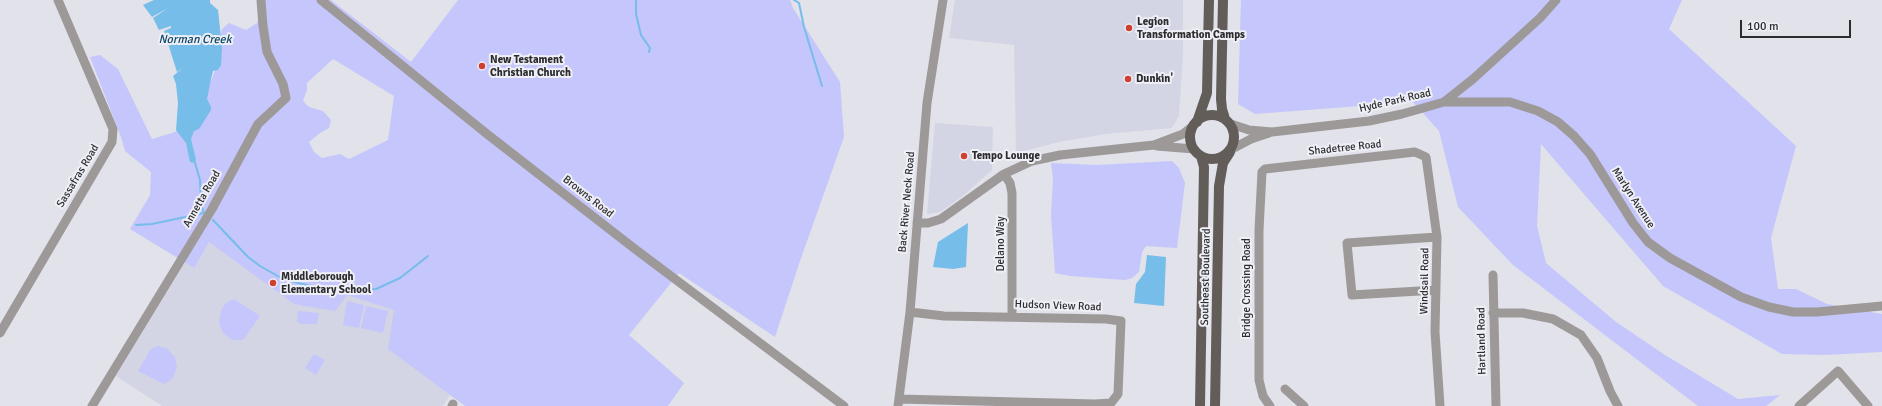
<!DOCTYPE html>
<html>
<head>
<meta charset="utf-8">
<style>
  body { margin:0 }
  #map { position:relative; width:1882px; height:406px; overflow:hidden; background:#e1e2ea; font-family:Signika,sans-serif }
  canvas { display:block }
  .scale { position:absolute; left:1740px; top:20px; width:111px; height:18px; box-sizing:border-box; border:2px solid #2c2c2f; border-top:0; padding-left:5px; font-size:12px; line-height:14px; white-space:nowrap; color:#2c2c2f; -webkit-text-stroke:3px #efeff7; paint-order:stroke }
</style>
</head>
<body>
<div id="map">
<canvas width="1882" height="406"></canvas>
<div class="scale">100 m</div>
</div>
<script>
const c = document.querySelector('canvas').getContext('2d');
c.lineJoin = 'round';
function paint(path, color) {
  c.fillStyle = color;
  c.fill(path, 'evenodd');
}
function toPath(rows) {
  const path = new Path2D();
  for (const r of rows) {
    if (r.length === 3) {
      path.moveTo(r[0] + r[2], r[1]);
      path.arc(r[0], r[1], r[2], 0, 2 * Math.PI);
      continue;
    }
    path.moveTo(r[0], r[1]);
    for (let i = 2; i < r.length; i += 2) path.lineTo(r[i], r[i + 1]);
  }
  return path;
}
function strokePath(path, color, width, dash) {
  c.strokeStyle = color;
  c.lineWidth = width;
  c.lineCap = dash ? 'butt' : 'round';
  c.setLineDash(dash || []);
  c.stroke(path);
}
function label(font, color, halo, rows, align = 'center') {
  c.font = font + ' Signika,sans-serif';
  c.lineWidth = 4;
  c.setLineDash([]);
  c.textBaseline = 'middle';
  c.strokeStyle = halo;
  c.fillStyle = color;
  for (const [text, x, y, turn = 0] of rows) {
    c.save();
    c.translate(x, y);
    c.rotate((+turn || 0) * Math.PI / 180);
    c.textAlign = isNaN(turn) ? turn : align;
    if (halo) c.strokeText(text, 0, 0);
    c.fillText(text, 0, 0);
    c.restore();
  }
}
paint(toPath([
  [955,0,1183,0,1183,54,1179,116,1172,128,1106,134,1059,142,1016,153,1014,45,949,38],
  [935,123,993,127,992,170,963,196,940,212,927,214],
  [209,223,469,344,442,389,450,395,443,406,162,406,116,376]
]), '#d4d5e4');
paint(toPath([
  [265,0,331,0,411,62,458,0,790,0,793,8,840,82,844,137,800,261,775,337,679,273,629,335,684,383,668,406,465,406,388,349,394,310,347,295,335,311,294,304,209,242,194,268,130,229,150,195,151,172,125,151,121,137,90,57,100,55,118,69,152,139,172,133,194,124,218,63,218,45,222,29,229,23,246,30,257,23],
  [333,59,394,96,388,140,349,159,340,154,322,158,314,152,309,142,320,133,329,128,331,120,323,111,309,107,303,101,307,90,307,83],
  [1241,0,1682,0,1669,29,1796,146,1771,238,1778,289,1796,289,1827,304,1882,314,1882,352,1825,355,1782,354,1663,286,1541,144,1537,226,1546,263,1616,322,1665,355,1738,399,1780,395,1766,406,1698,406,1513,265,1458,207,1439,131,1413,102,1255,114,1238,104],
  [1172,161,1179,168,1185,183,1177,248,1146,246,1142,252,1139,272,1132,278,1125,280,1070,276,1055,273,1051,216,1053,178,1051,163,1096,165],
  [234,299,260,316,243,340,232,340,223,333,219,323,221,310,226,303],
  [347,301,364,305,359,328,343,325],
  [366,306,388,311,383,333,361,328],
  [298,311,319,313,317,324,302,324,297,322],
  [158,346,166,348,175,357,177,368,172,379,164,384,138,371,151,349],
  [314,354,325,360,316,375,305,368]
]), '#c5c6fb');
paint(toPath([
  [154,0,210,0,210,3,218,10,222,47,221,65,218,70,213,71,211,79,207,99,211,107,211,110,199,129,194,131,191,139,196,160,195,163,190,162,186,143,176,130,178,103,176,84,173,76,184,67,177,72,164,31,171,28,171,26,159,30,153,18,168,8,152,17,143,5],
  [968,223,966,267,953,269,933,267,938,242],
  [1147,255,1166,257,1164,306,1134,303,1136,284,1145,272]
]), '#76bdea');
strokePath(toPath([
  [636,0,636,14,641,35,650,48,649,52],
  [794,0,799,3,804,27,822,86],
  [213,220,248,257,260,266,283,279,314,287,354,291,376,289,400,278,428,256],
  [136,225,152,224,204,213,201,204,200,180,195,163]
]), '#76bdea', 2);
strokePath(toPath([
  [321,0,487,134,635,249,844,406],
  [1444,102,1510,102,1538,111,1558,122,1574,136,1590,154,1633,223,1648,242,1670,258,1741,297,1769,307,1793,312,1817,312,1882,306],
  [1231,124,1249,130,1272,132,1369,121,1402,114,1444,102,1473,79,1540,18,1556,0],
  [1157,146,1194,149],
  [1232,149,1251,139,1269,133],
  [1004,174,1010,183,1012,193,1012,316],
  [917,223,928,223,941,219,1004,174,1032,161,1060,155,1154,145,1183,134,1193,126],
  [1493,275,1496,406],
  [1436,290,1352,295,1347,243,1437,237],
  [1493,313,1523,313,1553,319,1581,335,1597,358,1610,391,1618,406],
  [0,333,112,142,113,129,58,0],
  [1285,389,1304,406],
  [899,399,1095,404,1111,403,1118,394,1121,321,1106,319,944,316,910,312],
  [92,406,212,209,258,124,286,98,283,84,267,52,263,26,261,0],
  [452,406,453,404],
  [898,406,910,312,927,103,943,0],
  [1270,406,1263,396,1259,380,1259,230,1262,172,1265,169,1415,152,1426,157,1437,237,1435,332,1440,406],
  [1799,406,1838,371,1868,406]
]), '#9d9998', 9);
strokePath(toPath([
  [1223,0,1221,99,1222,109,1225,119],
  [1212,137,22],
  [1197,122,1207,93,1209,0],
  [1200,406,1204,167,1201,156],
  [1215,406,1219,186,1223,163,1230,152]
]), '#635d5a', 10);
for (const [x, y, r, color] of [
  [1129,28,4,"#ce4130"],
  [482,66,4,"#ce4130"],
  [1128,79,4,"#ce4130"],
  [964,156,4,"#ce4130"],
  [273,283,4,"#ce4130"]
]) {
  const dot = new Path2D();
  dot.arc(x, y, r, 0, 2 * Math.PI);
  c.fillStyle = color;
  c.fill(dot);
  strokePath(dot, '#efeff7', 1.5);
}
label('bold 11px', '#2c2c2f', '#efeff7', [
  ["Legion",1137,22],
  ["Transformation Camps",1137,35],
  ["New Testament",490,60],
  ["Christian Church",490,73],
  ["Dunkin'",1136,79],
  ["Tempo Lounge",972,156],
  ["Middleborough",281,277],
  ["Elementary School",281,290]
], 'left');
label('11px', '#2c2c2f', '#efeff7', [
  ["Hyde Park Road",1395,101,-13],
  ["Shadetree Road",1345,148,-6],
  ["Sassafras Road",78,176,-59],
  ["Browns Road",588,197,38],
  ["Marlyn Avenue",1633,198,57],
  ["Annetta Road",202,199,-60],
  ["Back River Neck Road",907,202,-85],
  ["Delano Way",1001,244,-90],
  ["Southeast Boulevard",1206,277,-89],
  ["Windsail Road",1425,281,-89],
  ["Bridge Crossing Road",1247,288,-90],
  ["Hudson View Road",1058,306,2],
  ["Hartland Road",1482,341,-91]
]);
label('italic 12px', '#0d4664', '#efeff7', [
  ["Norman Creek",195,40]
]);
</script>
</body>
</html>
